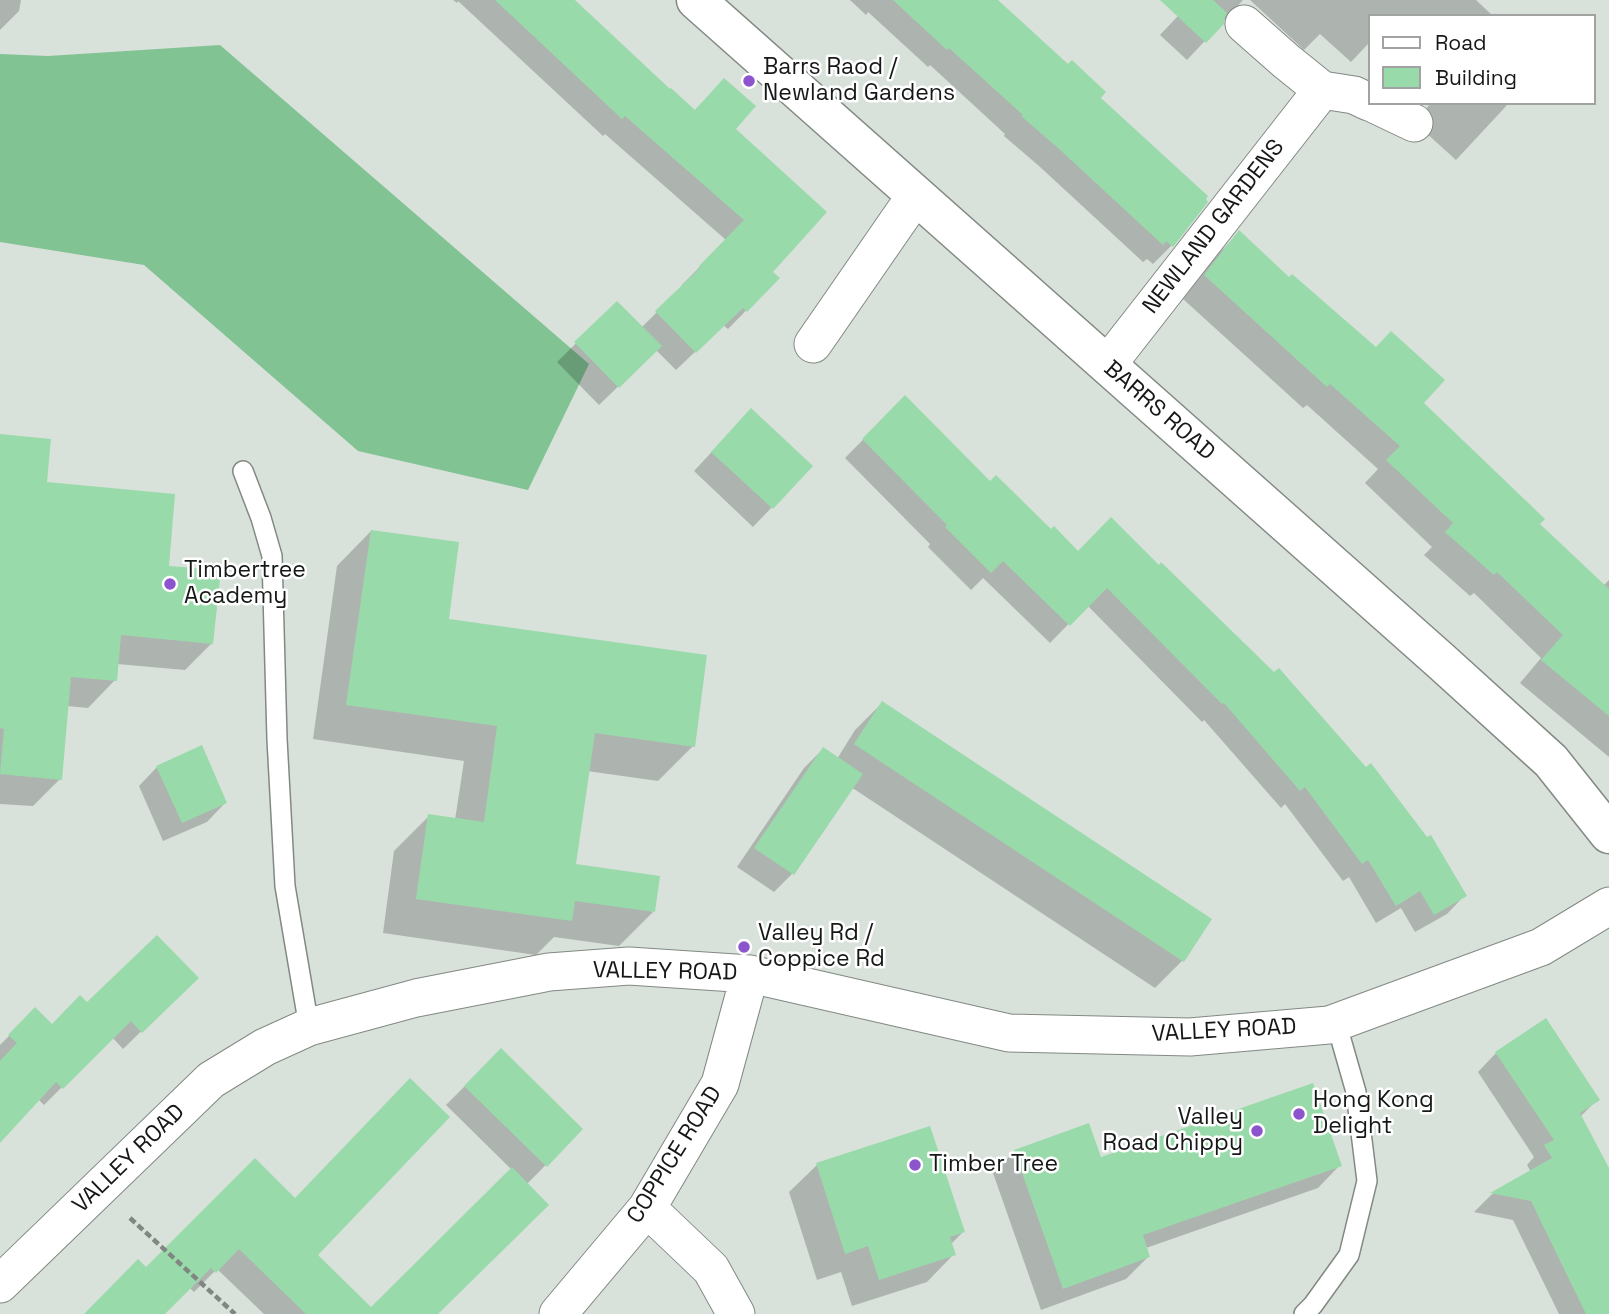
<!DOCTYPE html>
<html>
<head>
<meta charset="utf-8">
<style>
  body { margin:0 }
  #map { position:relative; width:1609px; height:1314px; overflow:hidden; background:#d9e1db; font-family:"Space Grotesk",sans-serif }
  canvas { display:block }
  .legend { position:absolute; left:1368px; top:14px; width:228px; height:91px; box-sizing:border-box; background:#fff; border:2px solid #a1a3a2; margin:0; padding:9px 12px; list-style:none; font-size:21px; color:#151816 }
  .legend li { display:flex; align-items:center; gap:14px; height:35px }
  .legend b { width:35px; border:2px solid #a1a3a2 }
</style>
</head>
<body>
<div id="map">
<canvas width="1609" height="1314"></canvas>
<ul class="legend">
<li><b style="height:9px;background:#fff"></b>Road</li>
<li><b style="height:19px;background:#99daaa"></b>Building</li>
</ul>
</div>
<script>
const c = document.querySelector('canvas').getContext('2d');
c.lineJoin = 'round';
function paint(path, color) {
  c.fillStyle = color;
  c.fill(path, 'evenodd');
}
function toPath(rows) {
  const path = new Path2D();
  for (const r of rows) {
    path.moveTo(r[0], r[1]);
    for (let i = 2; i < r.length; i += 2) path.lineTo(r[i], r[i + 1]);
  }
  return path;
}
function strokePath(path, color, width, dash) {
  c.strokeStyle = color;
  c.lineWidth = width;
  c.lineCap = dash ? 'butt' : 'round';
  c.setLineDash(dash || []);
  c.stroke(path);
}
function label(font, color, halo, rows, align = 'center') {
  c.font = font + ' "Space Grotesk",sans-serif';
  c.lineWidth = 5;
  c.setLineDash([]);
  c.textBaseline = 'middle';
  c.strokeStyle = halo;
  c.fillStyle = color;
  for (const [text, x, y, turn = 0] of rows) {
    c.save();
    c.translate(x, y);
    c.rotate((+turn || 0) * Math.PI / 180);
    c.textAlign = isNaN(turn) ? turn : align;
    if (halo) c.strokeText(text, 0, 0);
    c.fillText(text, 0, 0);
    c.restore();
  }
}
paint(toPath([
  [220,45,589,364,528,490,358,451,144,265,0,242,0,54,48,56]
]), '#82c394');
paint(toPath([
  [0,0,21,0,19,11,0,30],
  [453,0,571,0,694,111,724,80,733,129,771,272,778,278,728,329,723,325,676,370,656,350,599,405,557,362,617,303,641,328,683,286,682,285,726,240,605,134,603,136,458,1,457,3],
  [850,0,990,0,1099,98,1206,202,1171,246,1153,264,1147,259,1143,262,1039,166,1004,136,1005,134,930,65,928,67,868,12,866,15],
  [1193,0,1243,0,1187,60,1160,35],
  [1250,0,1476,0,1493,16,1369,16,1369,45,1368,44,1351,62,1320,34,1304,50],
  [1431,103,1509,103,1456,160,1414,122],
  [1239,233,1422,404,1538,524,1603,586,1609,580,1609,757,1520,683,1541,658,1474,593,1470,596,1424,555,1432,547,1365,483,1378,469,1307,405,1303,408,1183,299,1217,255],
  [905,397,990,483,1078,553,1465,895,1447,914,1415,932,1401,908,1376,923,1349,877,1343,881,1285,804,1281,808,1204,720,1202,722,1087,605,1050,643,983,578,971,590,928,547,930,544,845,458],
  [733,429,811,466,753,527,694,471],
  [0,436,45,484,167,568,212,643,185,670,117,664,115,680,88,708,67,706,60,779,33,806,0,804],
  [371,531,447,620,693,746,658,781,587,771,574,866,653,912,619,946,554,937,536,955,383,933,394,851,429,816,455,820,464,761,313,739,337,566],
  [882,703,1209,920,1182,961,1155,988,851,787,792,874,774,892,737,867,804,768,823,749,837,759,855,730],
  [157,767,225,803,207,822,163,841,139,786],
  [196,978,123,1049,112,1037,44,1105,38,1099,0,1140,0,1045,35,1010,52,1026,87,1005],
  [501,1050,581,1129,527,1184,436,1314,264,1314,217,1269,194,1292,189,1287,162,1314,86,1314,146,1269,255,1160,315,1255,371,1309,512,1170,446,1105],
  [1496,1053,1597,1100,1580,1117,1609,1172,1609,1314,1559,1314,1513,1220,1474,1212,1491,1195,1531,1172,1527,1165,1534,1157,1478,1072],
  [1015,1151,1100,1159,1340,1165,1318,1188,1146,1248,1148,1257,1126,1279,1041,1310,993,1173],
  [817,1165,963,1232,951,1244,954,1254,927,1282,852,1306,841,1272,817,1280,789,1192]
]), '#0003');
paint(toPath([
  [495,0,575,0,670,89,671,88,695,110,724,78,756,106,736,129,827,212,773,272,780,278,747,312,743,308,696,353,655,311,701,267,699,266,744,220,625,116,622,119],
  [893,0,998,0,1068,64,1072,60,1106,92,1101,98,1208,196,1206,199,1208,202,1173,247,1166,241,1163,245,1057,147,1021,116,1023,115,949,48,947,50],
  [1160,0,1213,0,1227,13,1224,19,1224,24,1206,43],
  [1239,230,1289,277,1292,274,1376,347,1391,331,1445,380,1424,403,1545,519,1540,524,1609,589,1609,716,1541,660,1563,635,1497,572,1494,575,1445,532,1453,523,1386,460,1400,446,1330,384,1327,387,1204,275],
  [617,301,662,346,619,388,574,342],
  [905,395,990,481,996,475,1051,529,1054,526,1078,551,1111,517,1159,565,1161,562,1274,672,1279,668,1366,767,1371,763,1427,837,1431,835,1467,896,1434,915,1420,891,1396,906,1368,860,1362,864,1305,787,1300,791,1224,703,1222,704,1107,588,1070,626,1003,561,991,573,945,527,947,525,862,439],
  [751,408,813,466,773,509,711,452],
  [0,434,51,439,47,482,175,494,169,566,221,570,213,644,121,635,117,681,71,677,62,780,0,774,4,729,0,728],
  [371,530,459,542,449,619,707,655,695,747,595,733,576,864,660,876,655,912,575,901,572,921,416,899,428,814,484,822,497,726,346,705],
  [882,701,1212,919,1184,962,854,744],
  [202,745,227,803,182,823,156,766],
  [823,747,863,774,794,875,754,848],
  [157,935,199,978,142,1033,131,1021,63,1089,56,1082,0,1143,0,1061,17,1043,8,1035,35,1007,52,1024,80,995,87,1002],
  [1546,1018,1600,1100,1580,1113,1609,1168,1609,1314,1586,1314,1531,1201,1490,1193,1552,1158,1544,1145,1554,1140,1495,1052],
  [501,1048,583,1129,547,1167,464,1086],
  [410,1078,450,1117,318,1255,371,1307,512,1167,549,1205,438,1314,306,1314,239,1249,216,1273,211,1268,165,1314,84,1314,138,1259,146,1267,255,1158,295,1198],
  [1313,1083,1342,1166,1143,1235,1150,1257,1063,1289,1014,1150,1089,1123,1101,1157],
  [930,1126,965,1232,950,1237,956,1255,879,1280,868,1246,845,1254,816,1163]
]), '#99daaa');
const service = toPath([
  [243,471,261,518,272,556,277,739,285,886,309,1027],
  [1304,1314,1313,1305,1349,1255,1367,1181,1356,1092,1336,1022]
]);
const minor = toPath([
  [1322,90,1354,95,1369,102],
  [1372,103,1414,123],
  [813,344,916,195],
  [1107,365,1322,90,1286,61,1244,24],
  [647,1208,711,1269,736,1314],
  [0,1284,211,1080,265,1047,309,1027,416,998,549,972,629,966,750,974,1009,1033,1190,1037,1329,1025,1541,947,1609,906],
  [558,1314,647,1208,720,1084,750,974]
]);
const tertiary = toPath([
  [696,0,1442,662,1551,761,1609,834]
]);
strokePath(service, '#828983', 22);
strokePath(minor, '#828983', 39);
strokePath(tertiary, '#828983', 41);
strokePath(toPath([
  [130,1218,235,1314]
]), '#808682', 4.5, [7, 3.5]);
strokePath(service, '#fff', 19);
strokePath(minor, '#fff', 37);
strokePath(tertiary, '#fff', 38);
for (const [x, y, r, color] of [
  [749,81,7,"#8c55cd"],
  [170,584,7,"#8c55cd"],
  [744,947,7,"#8c55cd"],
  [1299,1114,7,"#8c55cd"],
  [1257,1131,7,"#8c55cd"],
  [915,1165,7,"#8c55cd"]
]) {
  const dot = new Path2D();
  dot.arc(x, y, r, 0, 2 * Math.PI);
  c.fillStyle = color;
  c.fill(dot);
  strokePath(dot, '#fff', 2.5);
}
label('23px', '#151816', '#fff', [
  ["Barrs Raod /",763,68],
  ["Newland Gardens",763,94],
  ["Timbertree",184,571],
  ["Academy",184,597],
  ["Valley Rd /",758,934],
  ["Coppice Rd",758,960],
  ["Hong Kong",1313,1101],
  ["Delight",1313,1127],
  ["Valley",1243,1118,"right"],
  ["Road Chippy",1243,1144,"right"],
  ["Timber Tree",929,1165]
], 'left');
label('23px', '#151816', '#fff', [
  ["NEWLAND GARDENS",1214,227,-52],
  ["BARRS ROAD",1159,411,41],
  ["VALLEY ROAD",665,972,1],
  ["VALLEY ROAD",1224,1031,-3],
  ["COPPICE ROAD",675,1155,-58],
  ["VALLEY ROAD",129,1159,-44]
]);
</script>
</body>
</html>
